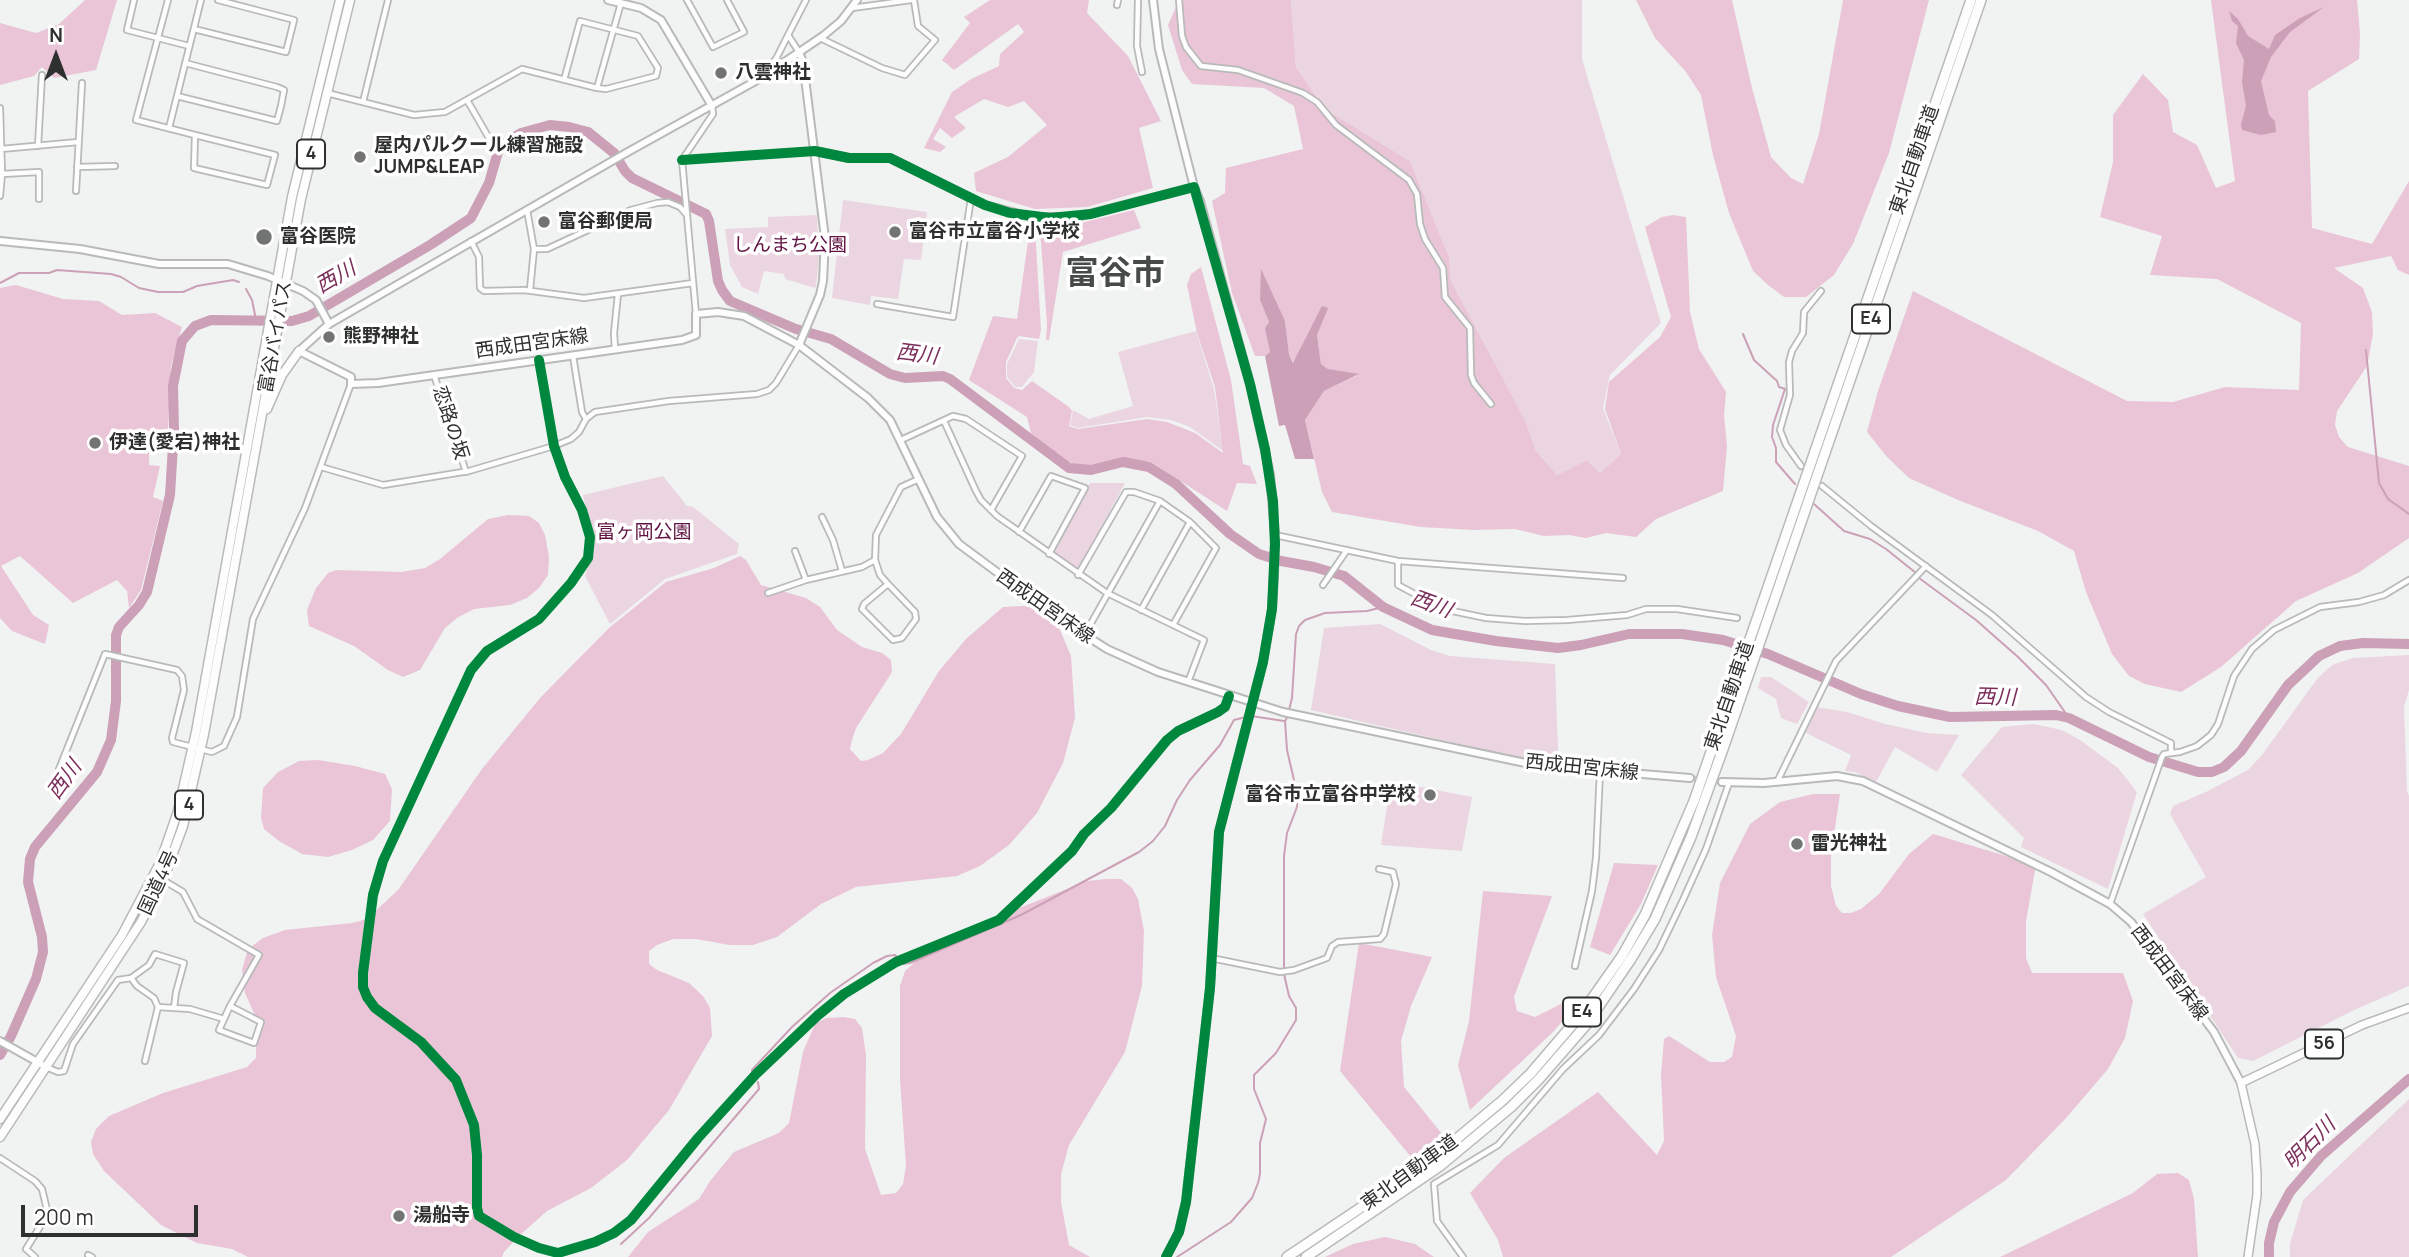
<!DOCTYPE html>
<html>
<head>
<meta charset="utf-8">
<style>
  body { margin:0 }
  #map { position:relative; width:2409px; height:1257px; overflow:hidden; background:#f0f3f1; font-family:Manrope,sans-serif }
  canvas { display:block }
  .north { position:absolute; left:21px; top:21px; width:70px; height:70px; -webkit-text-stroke:5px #fff; paint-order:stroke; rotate:0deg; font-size:19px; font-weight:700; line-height:28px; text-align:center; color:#2e302f }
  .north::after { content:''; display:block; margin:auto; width:24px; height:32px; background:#2e302f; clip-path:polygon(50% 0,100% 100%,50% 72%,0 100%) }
  .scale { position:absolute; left:21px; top:1205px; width:177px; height:32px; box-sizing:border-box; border:4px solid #2e302f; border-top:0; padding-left:9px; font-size:21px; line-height:24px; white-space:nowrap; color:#2e302f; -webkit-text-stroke:5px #fff; paint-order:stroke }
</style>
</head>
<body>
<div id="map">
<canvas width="2409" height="1257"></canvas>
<div class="north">N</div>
<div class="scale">200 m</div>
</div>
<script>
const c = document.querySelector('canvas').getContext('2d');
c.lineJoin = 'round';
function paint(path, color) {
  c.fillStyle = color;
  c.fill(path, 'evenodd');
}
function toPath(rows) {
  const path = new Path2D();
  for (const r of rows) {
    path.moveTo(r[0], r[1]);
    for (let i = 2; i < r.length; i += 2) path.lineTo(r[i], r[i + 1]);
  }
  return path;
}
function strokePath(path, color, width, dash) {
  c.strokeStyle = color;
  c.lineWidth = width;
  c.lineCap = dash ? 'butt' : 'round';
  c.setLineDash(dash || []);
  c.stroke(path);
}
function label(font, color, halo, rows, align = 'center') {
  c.font = font + ' Manrope,"Noto Sans JP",sans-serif';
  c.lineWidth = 7;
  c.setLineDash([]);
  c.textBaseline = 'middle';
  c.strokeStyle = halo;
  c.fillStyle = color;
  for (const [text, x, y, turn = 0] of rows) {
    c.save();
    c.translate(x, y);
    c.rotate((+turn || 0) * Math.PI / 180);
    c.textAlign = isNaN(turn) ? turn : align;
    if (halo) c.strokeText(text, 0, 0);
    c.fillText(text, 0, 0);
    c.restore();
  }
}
paint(toPath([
  [1291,0,1582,0,1582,59,1661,323,1610,375,1603,408,1621,454,1600,473,1587,460,1557,475,1536,451,1525,420,1451,281,1449,257,1410,161,1325,109,1296,67],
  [843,200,927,212,921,260,904,259,898,299,871,296,870,305,832,298],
  [817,215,819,257,816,286,815,288,785,279,784,274,764,271,758,294,742,287,730,265,725,229,768,227,768,217],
  [1196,331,1214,389,1223,451,1190,427,1171,420,1147,417,1078,428,1070,425,1073,410,1089,419,1133,406,1118,352],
  [1019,339,1038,341,1034,372,1022,387,1015,387,1007,377,1007,364],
  [663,476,687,506,693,507,739,544,737,554,665,579,610,624,585,576,589,563,593,537,583,495],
  [1090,483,1125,483,1079,569,1075,570,1051,553],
  [1380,624,1431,650,1450,656,1555,664,1558,750,1550,762,1498,753,1311,710,1324,628],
  [2409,655,2409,690,2404,707,2407,791,2409,796,2409,986,2352,1011,2253,1061,2238,1058,2143,914,2206,877,2170,814,2173,806,2206,792,2248,770,2262,755,2317,679,2332,665,2353,658],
  [1761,677,1771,677,1809,702,1797,724,1781,718,1776,699,1758,688],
  [1816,707,1847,712,1885,724,1927,733,1959,735,1937,772,1895,747,1876,782,1855,772,1845,771,1851,755,1806,733],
  [2034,724,2062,730,2080,740,2118,768,2137,792,2108,889,2021,847,2024,838,1961,775,2002,727],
  [1391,781,1472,797,1462,851,1381,845],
  [2409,1099,2409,1257,2290,1257,2290,1244,2303,1200]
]), '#ebd5e0');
paint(toPath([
  [85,0,117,0,96,70,54,78,42,67,34,76,0,85,0,23,36,33,59,24],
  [990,0,1089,0,1087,13,1128,56,1161,121,1139,128,1153,188,1087,207,1035,209,976,191,974,173,1008,157,1047,125,1024,101,1008,107,984,99,954,117,966,128,952,138,940,128,933,139,946,147,940,152,924,148,952,92,971,79,999,66,1000,54,1024,32,1018,24,954,70,942,60,970,23,964,17],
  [1179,0,1291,0,1296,67,1325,109,1410,161,1449,257,1451,281,1525,420,1536,451,1557,475,1587,460,1600,473,1621,454,1605,409,1609,382,1660,337,1671,317,1645,227,1662,217,1673,215,1686,217,1690,312,1699,349,1726,392,1724,415,1727,446,1723,491,1656,519,1636,537,1606,533,1586,538,1569,535,1544,536,1515,529,1473,530,1421,527,1332,512,1322,492,1305,420,1324,391,1358,375,1328,369,1321,364,1317,335,1327,308,1294,363,1289,354,1285,321,1260,300,1269,322,1266,328,1270,352,1265,356,1255,356,1232,293,1212,201,1225,193,1226,168,1303,149,1294,106,1264,88,1192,84,1182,70,1168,25],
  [1636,0,1732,0,1752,88,1771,157,1791,178,1803,184,1819,134,1843,0,1929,0,1889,153,1853,244,1834,275,1806,297,1784,297,1768,285,1753,271,1729,213,1713,155,1701,95,1686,72,1655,38],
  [2211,0,2357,0,2360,33,2359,59,2308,91,2312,228,2372,244,2409,181,2409,275,2398,270,2391,256,2334,268,2363,288,2372,312,2373,334,2367,366,2337,411,2335,425,2339,437,2348,447,2409,466,2409,538,2358,573,2296,601,2221,667,2181,692,2145,684,2129,676,2112,654,2086,592,2074,551,2038,531,1958,500,1909,478,1887,457,1867,432,1878,391,1913,291,2127,401,2173,402,2225,387,2299,390,2301,323,2217,279,2150,275,2162,236,2100,217,2113,162,2113,115,2143,74,2168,100,2173,132,2197,145,2216,188,2235,181],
  [1134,210,1141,228,1063,252,1049,340,1046,340,1047,324,1040,229,1043,223,1081,223],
  [1030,227,1035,228,1041,330,1039,339,1019,336,1017,338,1006,362,1006,378,1014,388,1022,390,1032,381,1069,407,1072,411,1069,426,1078,429,1147,419,1167,422,1195,433,1223,453,1215,387,1197,333,1187,285,1191,274,1201,267,1231,380,1243,464,1250,466,1257,484,1237,483,1227,511,1151,462,1127,459,1101,465,1080,467,1061,458,1031,433,1027,417,969,380,993,316,1017,319],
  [16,285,63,299,99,301,122,315,155,313,182,327,171,366,167,447,149,449,149,465,160,466,153,497,163,501,141,590,129,608,127,591,117,580,73,603,20,556,1,566,33,615,49,625,45,644,12,631,0,618,0,288],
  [508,515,529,516,539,523,545,535,549,557,548,575,539,588,527,598,510,605,474,609,457,618,445,628,420,670,403,677,388,670,354,646,309,626,307,610,316,588,328,573,336,570,401,572,425,568,440,559,488,519],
  [740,556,746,560,761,585,806,598,820,607,837,630,862,647,882,653,891,660,892,672,856,728,852,740,850,749,861,761,868,760,883,753,901,734,939,671,966,639,1003,607,1024,606,1045,609,1057,623,1071,656,1075,718,1063,763,1037,813,1009,845,980,866,957,876,856,887,821,904,777,937,753,945,729,945,696,939,673,939,657,945,649,951,649,964,657,970,689,983,703,996,710,1008,712,1036,669,1110,627,1160,591,1188,547,1211,520,1235,504,1252,502,1257,248,1257,232,1249,197,1243,161,1225,104,1171,93,1154,91,1142,96,1129,109,1116,163,1093,247,1067,256,1058,256,1018,245,993,242,970,248,949,263,938,285,930,352,923,367,919,398,890,482,769,540,698,609,628,666,582,714,568],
  [318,760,355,766,385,774,392,789,390,821,373,840,352,850,328,857,302,854,279,841,264,829,261,818,263,788,278,772,299,761],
  [1813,794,1840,794,1831,856,1831,886,1836,906,1842,913,1851,913,1861,909,1879,894,1909,854,1933,834,2036,865,2026,921,2026,958,2032,973,2123,973,2133,1001,2125,1038,2108,1069,2067,1117,2006,1180,1891,1257,1503,1257,1498,1240,1470,1193,1504,1158,1598,1092,1657,1155,1664,1141,1661,1074,1664,1039,1669,1036,1710,1062,1724,1062,1732,1057,1736,1036,1716,977,1712,935,1720,883,1750,824,1780,802],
  [1614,863,1658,865,1641,904,1610,955,1590,947],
  [1106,879,1121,879,1132,888,1138,899,1144,931,1142,986,1125,1052,1069,1145,1061,1174,1061,1202,1069,1245,1090,1257,628,1257,648,1232,699,1199,710,1181,734,1152,779,1133,789,1123,803,1052,815,1024,826,1018,844,1017,855,1019,862,1028,866,1055,865,1149,881,1195,896,1193,903,1184,906,1166,900,1079,900,986,905,971,939,940,1087,881],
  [1483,891,1552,896,1514,997,1517,1011,1535,1017,1563,1003,1578,1003,1553,1032,1470,1110,1458,1065,1469,1021],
  [1359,943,1432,957,1411,1006,1401,1041,1404,1087,1447,1140,1416,1163,1340,1071],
  [2178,1173,2189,1180,2194,1199,2198,1257,2000,1257,2133,1193,2157,1174],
  [1385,1237,1415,1244,1434,1257,1325,1257,1353,1244]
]), '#e9c5d7');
paint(toPath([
  [2324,7,2290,32,2271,57,2261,81,2269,115,2275,121,2276,132,2261,135,2242,130,2241,124,2246,106,2242,82,2244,60,2236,43,2238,26,2232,21,2229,11,2238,19,2248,36,2269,49,2275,35,2300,18],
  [1261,269,1285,321,1289,354,1293,363,1322,306,1328,308,1317,335,1321,364,1328,369,1359,374,1324,391,1305,420,1314,459,1295,459,1285,425,1279,426,1265,356,1270,352,1265,328,1269,322,1260,300]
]), '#cca0b7');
strokePath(toPath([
  [0,283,19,273,49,273,57,270,111,274,121,277,139,288,158,292,183,292,197,286,233,280,239,282],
  [246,289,252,300,256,320],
  [1743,334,1754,360,1777,381,1779,387,1785,389,1773,425,1772,437,1776,448,1776,462,1795,484],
  [2366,350,2379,483,2388,499,2409,514],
  [1814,504,1844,531,1870,539,1886,549,1916,573],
  [1919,578,1976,620,2018,657,2046,685,2069,718],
  [1289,710,1292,698,1296,634,1299,626,1305,620,1325,613,1367,611,1383,607],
  [1251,716,1284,721],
  [1284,968,1284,856,1287,833,1297,807,1297,793,1287,750,1285,721,1288,716],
  [752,1075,752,1070,792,1027,830,993,873,963,887,956,895,955,903,964,910,963,1021,915,1139,852,1153,841,1165,826,1177,800,1190,780,1220,745,1234,720,1246,717],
  [621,1244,649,1218,759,1089,758,1082],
  [1177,1257,1231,1222,1252,1198,1258,1183,1260,1174,1260,1143,1266,1119,1254,1089,1254,1075,1276,1053,1296,1020,1296,1008,1289,996,1284,974]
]), '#cca0b7', 2);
strokePath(toPath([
  [0,1055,11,1036,36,979,43,952,42,937,28,882,30,859,35,847,97,772,111,740,116,701,116,635,119,627,139,605,147,592,170,495,174,429,173,386,182,341,195,326,211,320,292,321,309,316,430,245,471,218,489,183,498,152,503,144,521,133,550,125,569,127,588,132,614,153,625,171,632,178,706,214,709,221,718,281,722,290,730,301,796,329,831,339,890,374,905,378,943,376,950,379,1069,468,1091,470,1123,462,1149,467,1176,484,1230,534,1259,554,1281,561,1314,567,1344,576,1383,607,1432,630,1496,641,1558,648,1581,645,1629,634,1682,634,1723,640,1768,654,1861,694,1898,706,1950,717,2056,715,2069,718,2149,757,2198,772,2212,772,2224,767,2241,751,2288,685,2319,656,2340,646,2363,643,2409,644],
  [2269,1257,2269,1243,2274,1222,2290,1192,2321,1156,2409,1079]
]), '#cca0b7', 10);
strokePath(toPath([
  [1690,778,1722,782]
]), '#c9ccca', 6, [6, 3]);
const minor = toPath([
  [134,0,127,30,189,46],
  [168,0,136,120,195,135],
  [687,0,713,47,744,32,727,0],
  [1138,0,1137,46,1142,72],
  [1179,0,1182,36,1186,47,1201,66,1238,70,1303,93,1317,102,1336,125,1409,180,1417,194,1420,224,1425,239,1443,268,1445,297,1470,328,1471,375,1474,383,1491,404],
  [1117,5,1118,0],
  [852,8,911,0],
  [194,29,286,52,294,20,218,0],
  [820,38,882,68,905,75,935,40,918,26,914,0],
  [799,52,788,35,806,0],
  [764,75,777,57,788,35],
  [564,80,580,21,638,36,658,68,656,76,606,89,597,88],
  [327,93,414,115,445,112,522,69,597,88,621,3],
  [177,96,277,121,281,106,284,90,277,87,185,63],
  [467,100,493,145],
  [363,102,388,0],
  [0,108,2,174,0,196],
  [169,128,201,0],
  [195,135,275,155,267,185,194,168,195,135],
  [38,146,42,75],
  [1,149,78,142],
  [682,160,814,151],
  [77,167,115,166],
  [2,174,39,172,39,199],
  [76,191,82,83],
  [527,210,534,249,530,290],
  [471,241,479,257,480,288,484,291,524,290,584,298,693,283],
  [534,249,547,249,631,210,657,203,668,202,680,207,686,214],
  [877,304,953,317,971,198],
  [696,314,682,160,713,114,712,106],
  [615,349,614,333,618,294],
  [573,356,582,412,586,419],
  [539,360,554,446,565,477,582,510,590,537,588,558,571,583,539,619,487,651,471,670,383,861,373,895,363,973,363,987,367,997,375,1008,421,1042,456,1080,474,1125,477,1155,477,1208,479,1216,514,1237,539,1248,558,1253,595,1242,614,1233,631,1220,698,1138,757,1073,817,1016,844,994,896,962,999,920,1072,851,1084,834,1111,808,1167,740,1178,731,1218,712,1225,707,1229,696],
  [434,375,466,472],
  [944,421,976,491,981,500,997,516,1107,593,1204,640,1188,682],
  [901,440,953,416,966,419,1022,456,991,510],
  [1801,466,1786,445,1780,430,1790,395,1789,362,1792,351,1803,333,1804,312,1821,291],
  [321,467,383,485,469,471,554,446,571,439,579,432,586,419,595,412,669,401,757,394,769,390,776,383,799,345],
  [1822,486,1871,526,1992,615,2086,697,2109,712,2171,743,2171,753],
  [822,517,833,540,842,571],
  [1019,532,1051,476,1085,488,1049,554],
  [1275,535,1398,561,1623,578],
  [795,551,806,580],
  [875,560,880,575,888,584,915,612,916,619,902,638,893,640,862,609,864,604,888,584],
  [1398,561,1398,585,1443,609,1486,618,1525,621,1567,620,1627,615,1646,609,1677,609,1737,618],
  [1078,575,1126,492,1134,492,1160,501,1190,522,1216,548,1173,625],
  [1323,585,1347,550],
  [768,593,806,580,862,567,875,560,876,535,901,487,919,479],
  [1141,610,1190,522],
  [1085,634,1160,501],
  [59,769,105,654,177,670,182,676,184,690,172,738,173,742,212,752,224,746,237,717,253,619,305,508,351,384],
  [1777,782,1836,661,1926,566],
  [163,880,183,892,197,919,259,955,230,1006],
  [2110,904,2162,757,2164,754,2180,752,2197,746,2211,735,2218,724,2234,676,2252,649,2274,630,2320,607,2359,602,2384,595,2409,580],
  [1211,958,1280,972,1294,970,1327,958,1332,946,1338,942,1380,939,1384,934,1396,884,1393,872,1379,869],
  [1575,966,1592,891,1596,858,1600,771],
  [131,978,137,986,154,998,158,1007,174,1008],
  [230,1006,261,1022,254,1043,219,1030,230,1006],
  [145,1061,158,1007],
  [46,1067,58,1072,64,1071,73,1044,118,980,131,978,149,965,155,954,184,963,176,992,174,1008,190,1009,224,1019],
  [0,1158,35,1181,42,1189,48,1214,26,1249,35,1257],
  [88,1255,92,1257],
  [1463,1257,1437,1221,1434,1184,1498,1145,1563,1069,1599,1035,1634,989,1659,950,1683,900,1706,849,1729,783]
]);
const tertiary = toPath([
  [608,0,641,8,661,20,712,106],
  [1153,0,1159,49,1194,187],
  [799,52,803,62,825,238,823,281,820,295,799,345],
  [815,151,849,158,890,158,985,205,1031,217,1077,217,1194,187,1200,201,1250,384,1270,474,1275,535,1274,575,1272,609,1263,662,1219,832,1210,988,1186,1202,1179,1232,1166,1257],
  [329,324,626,153,761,78,823,36,841,21,857,0],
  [0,1041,41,1064]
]);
const secondary = toPath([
  [0,241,80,249,159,264,228,264,268,276,303,291,316,300,329,324,299,351,351,377,351,384,378,383,682,340,696,335,696,314,718,312,744,316,799,345,868,398,890,420,937,517,959,544,1063,621,1107,649,1158,672,1283,712,1535,765,1690,778],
  [1722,782,1764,783,1837,776,1863,781,2051,872,2110,904,2131,922,2214,1032,2241,1083]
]);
const primary = toPath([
  [2248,1257,2257,1195,2257,1175,2255,1144,2241,1083,2362,1025,2409,1008]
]);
const trunk = toPath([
  [267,409,282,375,299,351],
  [0,1119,122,935,160,863,178,811,196,732,292,197,340,0],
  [0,1137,141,922,163,880,183,826,204,734,301,199,350,0]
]);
const motorway = toPath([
  [1287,1257,1429,1162,1503,1100,1531,1073,1579,1017,1622,956,1645,915,1694,801,1971,0],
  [1306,1257,1440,1166,1511,1107,1539,1079,1586,1025,1631,959,1655,919,1691,837,1723,749,1981,0]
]);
strokePath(minor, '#b8bab9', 8);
strokePath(tertiary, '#b8bab9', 10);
strokePath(secondary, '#b8bab9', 10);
strokePath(primary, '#b8bab9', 10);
strokePath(trunk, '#b8bab9', 11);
strokePath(motorway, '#b8bab9', 12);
strokePath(minor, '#fdfdfd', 4.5);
strokePath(tertiary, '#fdfdfd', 6);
strokePath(secondary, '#fdfdfd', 6);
strokePath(primary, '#fdfdfd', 7);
strokePath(trunk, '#fdfdfd', 8);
strokePath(motorway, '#fdfdfd', 9);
strokePath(toPath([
  [682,160,815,151,849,158,890,158,985,205,1010,213,1050,218,1091,214,1194,187,1250,384,1265,449,1273,501,1275,544,1272,609,1263,662,1219,832,1210,988,1186,1202,1179,1232,1166,1257],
  [539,360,554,446,565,477,582,510,590,537,588,558,571,583,539,619,487,651,471,670,383,861,373,895,363,973,363,987,367,997,375,1008,421,1042,456,1080,474,1125,477,1155,477,1208,479,1216,514,1237,539,1248,558,1253,595,1242,614,1233,631,1220,698,1138,757,1073,817,1016,844,994,896,962,999,920,1072,851,1084,834,1111,808,1167,740,1178,731,1218,712,1225,707,1229,696]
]), '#00873e', 10);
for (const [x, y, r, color] of [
  [721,73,7,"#727473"],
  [360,157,7,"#727473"],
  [544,222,7,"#727473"],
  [895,232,7,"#727473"],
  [264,237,9,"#727473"],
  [329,337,7,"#727473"],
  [95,443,7,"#727473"],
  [1430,795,7,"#727473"],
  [1797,844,7,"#727473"],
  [399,1216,7,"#727473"]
]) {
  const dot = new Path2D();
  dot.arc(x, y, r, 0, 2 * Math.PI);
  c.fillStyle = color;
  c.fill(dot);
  strokePath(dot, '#fff', 2.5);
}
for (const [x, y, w] of [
  [311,154,28],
  [1871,319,38],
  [189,805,28],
  [1582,1012,38],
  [2324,1044,38]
]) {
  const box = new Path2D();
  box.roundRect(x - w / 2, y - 14.5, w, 29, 5);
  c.fillStyle = '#fff';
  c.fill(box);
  strokePath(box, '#2e302f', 2);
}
label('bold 18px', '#2e302f', null, [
  ["4",311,154],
  ["E4",1871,319],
  ["4",189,805],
  ["E4",1582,1012],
  ["56",2324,1044]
]);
label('bold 19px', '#2e302f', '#fff', [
  ["八雲神社",735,73],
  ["屋内パルクール練習施設",374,146],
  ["JUMP&LEAP",374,168],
  ["富谷郵便局",558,222],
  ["富谷市立富谷小学校",909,232],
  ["富谷医院",280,237],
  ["熊野神社",343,337],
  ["伊達(愛宕)神社",109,443],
  ["富谷市立富谷中学校",1416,795,"right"],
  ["雷光神社",1811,844],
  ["湯船寺",413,1216]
], 'left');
label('19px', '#2e302f', '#fff', [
  ["東北自動車道",1915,160,-71],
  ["富谷バイパス",276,337,-80],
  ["西成田宮床線",532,344,-8],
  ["恋路の坂",450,423,72],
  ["西成田宮床線",1045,607,35],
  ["東北自動車道",1730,696,-71],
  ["西成田宮床線",1582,768,6],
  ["国道4号",159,883,-65],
  ["西成田宮床線",2169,973,53],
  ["東北自動車道",1410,1173,-36]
]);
label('19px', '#601242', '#fff', [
  ["しんまち公園",790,246],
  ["富ヶ岡公園",644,533]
]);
label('italic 21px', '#7c2e5b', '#fff', [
  ["西川",336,278,-30],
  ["西川",917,355,7],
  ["西川",1431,605,20],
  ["西川",1995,698,1],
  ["西川",65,780,-54],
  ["明石川",2310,1144,-45]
]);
label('bold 33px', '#464a48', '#fff', [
  ["富谷市",1115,275]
]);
</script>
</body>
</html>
